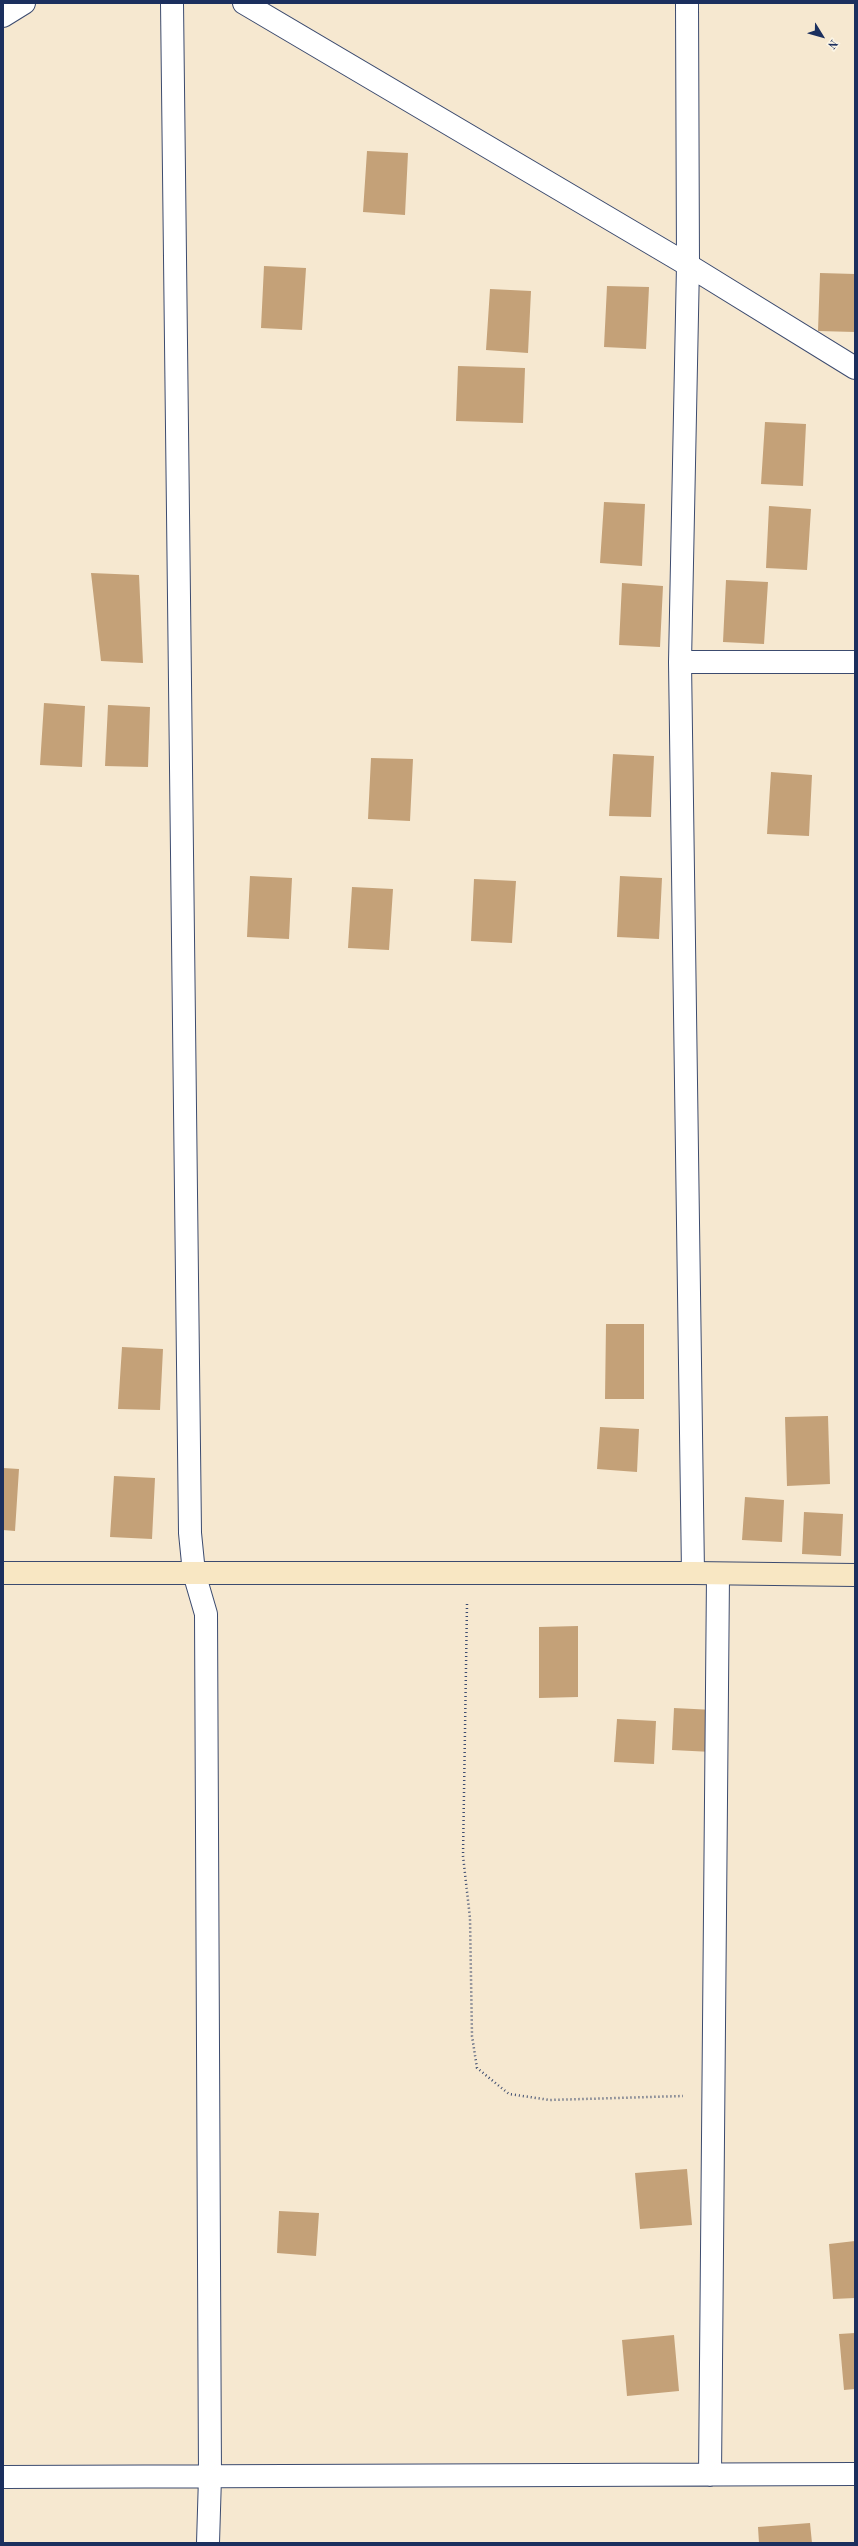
<!DOCTYPE html>
<html>
<head>
<meta charset="utf-8">
<style>
  body { margin:0 }
  #map { position:relative; width:858px; height:2546px; overflow:hidden; background:#f6e8d0; font-family:"Old Standard TT",serif }
  canvas { display:block }
  .frame { position:absolute; inset:0; border:4px solid #1b2f5e; pointer-events:none }
  .north { position:absolute; left:802px; top:16px; width:40px; height:40px; -webkit-text-stroke:3px #fcf5e5; paint-order:stroke; rotate:127deg; font-size:11px; font-weight:700; line-height:16px; text-align:center; color:#1b2f5e }
  .north::after { content:''; display:block; margin:auto; width:14px; height:18px; background:#1b2f5e; clip-path:polygon(50% 0,100% 100%,50% 72%,0 100%) }
</style>
</head>
<body>
<div id="map">
<canvas width="858" height="2546"></canvas>
<div class="frame"></div>
<div class="north">N</div>
</div>
<script>
const c = document.querySelector('canvas').getContext('2d');
c.lineJoin = 'round';
function paint(path, color) {
  c.fillStyle = color;
  c.fill(path, 'evenodd');
}
function toPath(rows) {
  const path = new Path2D();
  for (const r of rows) {
    path.moveTo(r[0], r[1]);
    for (let i = 2; i < r.length; i += 2) path.lineTo(r[i], r[i + 1]);
  }
  return path;
}
function strokePath(path, color, width, dash) {
  c.strokeStyle = color;
  c.lineWidth = width;
  c.lineCap = dash ? 'butt' : 'round';
  c.setLineDash(dash || []);
  c.stroke(path);
}
paint(toPath([
  [367,151,408,153,405,215,363,212],
  [264,266,306,268,302,330,261,328],
  [820,273,855,274,855,332,818,331],
  [607,286,649,287,646,349,604,347],
  [490,289,531,291,528,353,486,350],
  [458,366,525,368,523,423,456,421],
  [765,422,806,424,803,486,761,484],
  [604,502,645,504,642,566,600,563],
  [769,506,811,509,807,570,766,568],
  [91,573,139,575,143,663,101,661],
  [726,580,768,582,764,644,723,642],
  [622,583,663,586,660,647,619,645],
  [44,703,85,706,82,767,40,765],
  [108,705,150,707,148,767,105,766],
  [613,754,654,756,651,817,609,816],
  [371,758,413,759,410,821,368,819],
  [771,772,812,775,809,836,767,834],
  [250,876,292,878,289,939,247,937],
  [620,876,662,878,659,939,617,937],
  [474,879,516,881,512,943,471,941],
  [352,887,393,889,389,950,348,948],
  [606,1324,644,1324,644,1399,605,1399],
  [122,1347,163,1349,160,1410,118,1409],
  [828,1416,830,1484,787,1486,785,1417],
  [600,1427,639,1429,637,1472,597,1469],
  [3,1468,19,1469,15,1531,3,1530],
  [114,1476,155,1478,152,1539,110,1537],
  [745,1497,784,1500,782,1542,742,1540],
  [804,1512,843,1514,841,1556,802,1554],
  [578,1626,578,1697,539,1698,539,1627],
  [674,1708,714,1710,712,1752,672,1750],
  [617,1719,656,1721,654,1764,614,1762],
  [687,2169,692,2225,640,2229,635,2173],
  [279,2211,319,2213,316,2256,277,2253],
  [855,2241,855,2298,833,2299,829,2244],
  [855,2333,855,2389,844,2390,839,2334],
  [674,2335,679,2391,627,2396,622,2340],
  [810,2523,812,2543,759,2543,758,2527]
]), '#c4a178');
const street = toPath([
  [172,3,190,1533,194,1573,206,1614,210,2477,208,2543],
  [244,3,688,265,855,368],
  [687,3,688,265,680,662,693,1573],
  [3,16,24,3],
  [680,662,855,662],
  [710,2475,718,1575],
  [3,2477,855,2474]
]);
const secondary = toPath([
  [3,1573,693,1573,855,1575]
]);
strokePath(street, '#3c4b6f', 24);
strokePath(secondary, '#3c4b6f', 24);
strokePath(toPath([
  [467,1604,463,1856,470,1918,472,2036,477,2068,509,2094,550,2100,683,2096]
]), '#3c4b6f', 2.5, [1, 3]);
strokePath(street, '#fff', 22);
strokePath(secondary, '#f8e7c3', 22);
</script>
</body>
</html>
